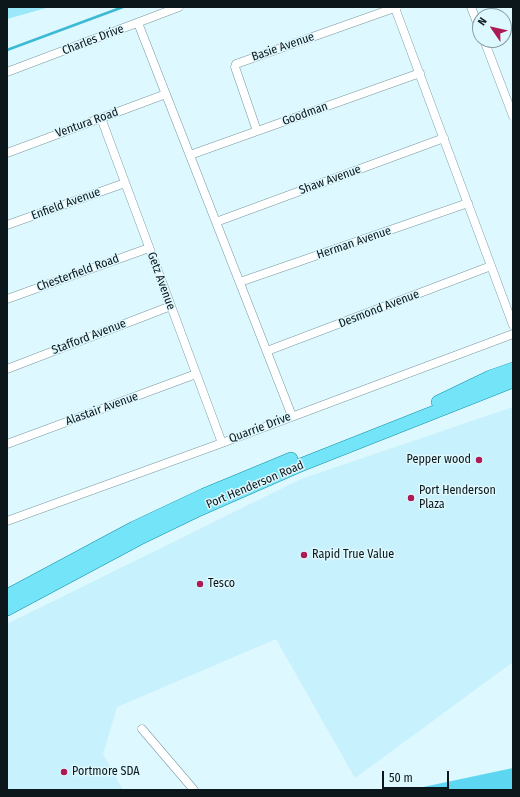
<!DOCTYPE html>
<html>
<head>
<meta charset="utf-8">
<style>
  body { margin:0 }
  #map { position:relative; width:520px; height:797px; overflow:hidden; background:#ddf8fe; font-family:"Fira Sans Condensed",sans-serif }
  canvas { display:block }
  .frame { position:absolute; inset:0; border:8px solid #0b171a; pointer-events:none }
  .north { position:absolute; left:472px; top:8px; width:40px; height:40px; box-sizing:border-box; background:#ddf8fe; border:1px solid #899ea3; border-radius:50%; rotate:304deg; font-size:11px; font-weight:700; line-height:16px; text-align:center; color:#0b171a }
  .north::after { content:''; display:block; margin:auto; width:14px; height:18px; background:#ac1b53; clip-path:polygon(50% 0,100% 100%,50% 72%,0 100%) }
  .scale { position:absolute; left:382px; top:771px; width:67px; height:18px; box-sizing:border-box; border:2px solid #0b171a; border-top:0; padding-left:5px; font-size:12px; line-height:14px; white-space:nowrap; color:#0b171a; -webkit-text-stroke:3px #ddf8fe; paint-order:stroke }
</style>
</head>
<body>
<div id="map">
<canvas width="520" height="797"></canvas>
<div class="frame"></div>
<div class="north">N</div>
<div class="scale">50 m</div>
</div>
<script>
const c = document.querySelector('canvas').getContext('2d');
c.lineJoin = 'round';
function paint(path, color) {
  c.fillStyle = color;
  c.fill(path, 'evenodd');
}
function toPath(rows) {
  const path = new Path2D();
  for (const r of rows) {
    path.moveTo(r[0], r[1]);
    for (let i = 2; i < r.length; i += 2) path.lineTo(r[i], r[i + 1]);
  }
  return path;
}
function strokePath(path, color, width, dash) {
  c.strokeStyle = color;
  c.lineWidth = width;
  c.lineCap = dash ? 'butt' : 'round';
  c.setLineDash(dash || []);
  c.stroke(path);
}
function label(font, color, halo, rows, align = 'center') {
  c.font = font + ' "Fira Sans Condensed",sans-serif';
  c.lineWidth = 3;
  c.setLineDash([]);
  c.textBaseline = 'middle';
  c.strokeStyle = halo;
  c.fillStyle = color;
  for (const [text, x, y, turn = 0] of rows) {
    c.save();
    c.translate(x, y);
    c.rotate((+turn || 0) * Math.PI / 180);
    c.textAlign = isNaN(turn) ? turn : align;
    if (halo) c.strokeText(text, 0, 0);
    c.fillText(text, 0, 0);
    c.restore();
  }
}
paint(toPath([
  [513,407,513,662,355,778,276,639,117,707,103,754,123,790,7,790,7,624,301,479]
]), '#c7f1fc');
paint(toPath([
  [7,7,50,7,7,19]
]), '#9ce8fb');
paint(toPath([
  [513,768,513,790,409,790]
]), '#5dd6f1');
strokePath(toPath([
  [7,50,123,7]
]), '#3cb9d4', 2.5);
const street = toPath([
  [471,7,480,30],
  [395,8,513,325],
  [138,23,292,416],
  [484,40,513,116],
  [7,72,179,7],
  [101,118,222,443],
  [257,131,235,67,236,64,397,7],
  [7,153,166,94],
  [190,155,420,73],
  [216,222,444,138],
  [7,225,125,183],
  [240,282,468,203],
  [7,299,149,248],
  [267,351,491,266],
  [7,369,171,306],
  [7,444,196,374],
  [7,521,222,443,513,334],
  [142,729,194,790]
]);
const primary = toPath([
  [438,402,490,377,513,369],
  [7,596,134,528,204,495,291,459],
  [7,609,138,539,200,509,298,466,513,381]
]);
strokePath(street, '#7998a0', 9);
strokePath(primary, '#1391a8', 14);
strokePath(street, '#fff', 8);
strokePath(primary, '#74e5f8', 13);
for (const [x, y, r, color] of [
  [479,460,4,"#ac1b53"],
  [411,498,4,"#ac1b53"],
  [304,555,4,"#ac1b53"],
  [200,584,4,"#ac1b53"],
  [64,772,4,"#ac1b53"]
]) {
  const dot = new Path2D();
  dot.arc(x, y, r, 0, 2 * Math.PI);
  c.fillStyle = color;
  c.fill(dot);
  strokePath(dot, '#ddf8fe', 1.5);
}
label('12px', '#0b171a', '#ddf8fe', [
  ["Charles Drive",93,40,-21],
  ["Basie Avenue",283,47,-19],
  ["Goodman",305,114,-20],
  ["Ventura Road",87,123,-20],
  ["Shaw Avenue",330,180,-20],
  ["Enfield Avenue",66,204,-20],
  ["Herman Avenue",354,243,-19],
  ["Chesterfield Road",78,273,-20],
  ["Getz Avenue",161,281,70],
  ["Desmond Avenue",379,309,-21],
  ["Stafford Avenue",89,337,-21],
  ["Alastair Avenue",102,409,-20],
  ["Quarrie Drive",260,428,-21],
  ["Port Henderson Road",255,485,-23]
]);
label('12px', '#0b171a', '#ddf8fe', [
  ["Pepper wood",471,460,"right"],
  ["Port Henderson",419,491],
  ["Plaza",419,505],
  ["Rapid True Value",312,555],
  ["Tesco",208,584],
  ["Portmore SDA",72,772]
], 'left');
</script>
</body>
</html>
